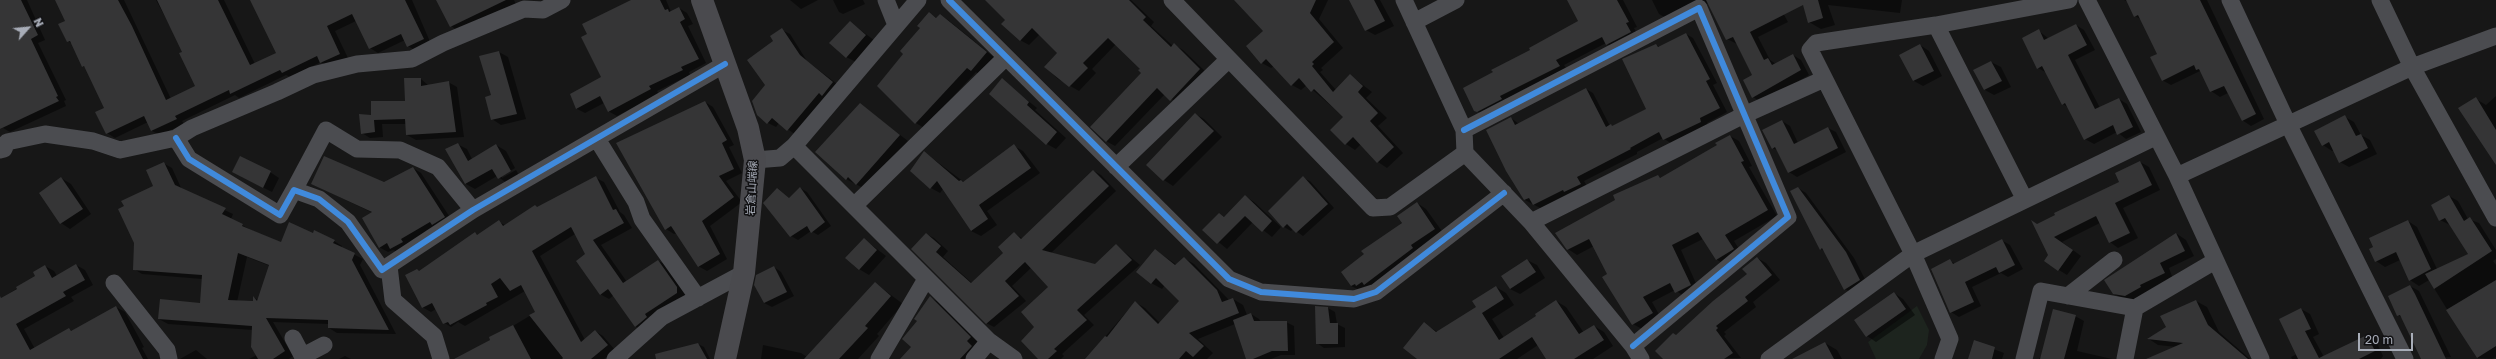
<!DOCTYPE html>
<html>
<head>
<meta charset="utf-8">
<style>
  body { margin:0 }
  #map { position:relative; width:2496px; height:359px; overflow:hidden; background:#171717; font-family:"Golos Text",sans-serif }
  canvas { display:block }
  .north { position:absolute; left:8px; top:8px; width:40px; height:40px; -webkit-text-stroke:3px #111113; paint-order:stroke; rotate:63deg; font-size:11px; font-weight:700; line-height:16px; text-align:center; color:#a8adb8 }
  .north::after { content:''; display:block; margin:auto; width:14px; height:18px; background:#a8adb8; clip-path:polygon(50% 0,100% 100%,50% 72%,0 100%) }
  .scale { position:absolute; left:2358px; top:333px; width:55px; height:18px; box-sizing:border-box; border:2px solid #a8adb8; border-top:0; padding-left:5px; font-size:12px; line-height:14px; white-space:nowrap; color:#a8adb8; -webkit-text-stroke:3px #111113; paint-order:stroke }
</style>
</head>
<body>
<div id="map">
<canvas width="2496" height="359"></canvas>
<div class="north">N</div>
<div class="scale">20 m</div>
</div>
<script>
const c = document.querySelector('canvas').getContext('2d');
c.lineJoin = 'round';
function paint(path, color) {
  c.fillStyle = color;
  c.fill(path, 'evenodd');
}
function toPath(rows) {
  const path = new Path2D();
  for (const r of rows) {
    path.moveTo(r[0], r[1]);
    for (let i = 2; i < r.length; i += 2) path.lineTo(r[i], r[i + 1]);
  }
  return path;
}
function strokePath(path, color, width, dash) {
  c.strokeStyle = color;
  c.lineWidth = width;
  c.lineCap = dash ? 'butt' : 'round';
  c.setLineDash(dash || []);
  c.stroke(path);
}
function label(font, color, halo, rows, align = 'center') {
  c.font = font + ' "Golos Text","Noto Sans JP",sans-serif';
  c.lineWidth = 3;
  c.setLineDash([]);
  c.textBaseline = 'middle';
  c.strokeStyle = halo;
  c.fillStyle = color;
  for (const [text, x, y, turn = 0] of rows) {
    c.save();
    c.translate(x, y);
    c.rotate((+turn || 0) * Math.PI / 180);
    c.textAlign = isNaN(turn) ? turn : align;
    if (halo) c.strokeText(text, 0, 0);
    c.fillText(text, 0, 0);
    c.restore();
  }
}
paint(toPath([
  [1917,306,1929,330,1927,345,1919,359,1876,359,1868,342]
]), '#1d241e');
paint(toPath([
  [0,0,27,0,45,40,38,43,66,100,64,101,66,106,10,132,3,128,0,129],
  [56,0,124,0,171,99,197,86,184,52,156,0,224,0,255,64,277,53,251,0,412,0,431,44,416,51,408,46,405,40,378,53,370,48,356,21,335,31,348,58,329,67,321,62,290,77,286,75,239,98,235,95,182,121,184,124,160,135,152,131,148,122,115,138,107,133,105,108,86,68,83,66,72,44,68,41,66,21],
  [438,0,514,0,518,8,460,32,451,26],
  [633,0,666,0,671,12,679,8,687,13,693,24,688,26,706,63,689,72,690,75,657,91,659,94,617,116,608,111,604,103,585,113,577,109,571,95,603,77],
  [790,0,818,0,801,9],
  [833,0,863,0,865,4,843,14,839,12],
  [986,0,1131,0,1154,22,1151,26,1173,46,1174,45,1183,50,1208,74,1180,105,1165,94,1115,146,1106,141,1143,73,1141,69,1116,44,1092,69,1096,73,1079,91,1058,79,1045,67,1058,53,1040,34,1029,45,1020,40,1007,20],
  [1236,0,1328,0,1319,19,1343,48,1321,68,1323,70,1320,72,1336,90,1350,75,1372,92,1366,98,1387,118,1378,126,1403,153,1387,168,1378,162,1361,144,1355,150,1346,144,1332,130,1344,117,1307,85,1301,90,1292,85,1274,66,1271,68,1262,63,1264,31],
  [1351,0,1380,0,1394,26,1375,35,1366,30],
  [1568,0,1623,0,1637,27,1634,28,1639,37,1615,49,1606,43,1564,65,1568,71,1486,116,1477,111,1494,73,1579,21],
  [1652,0,1776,0,1788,22,1758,37,1770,60,1776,64,1793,55,1801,60,1809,75,1761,102,1753,97,1753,76,1737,44,1727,39,1709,3,1668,19,1659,14],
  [1802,0,1902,0,1900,13,1828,5,1835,25,1821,29,1809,22],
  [2124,0,2207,0,2264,119,2251,126,2242,120,2228,93,2220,97,2211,91,2200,71,2171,85,2162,80,2158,54,2142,20,2135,16,2128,2],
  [929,13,937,18,940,15,948,20,995,58,980,75,976,72,924,128,916,123,905,54],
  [850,22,875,41,856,62,846,57],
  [2076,25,2084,30,2095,50,2075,60,2100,108,2119,99,2127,104,2141,132,2126,139,2117,132,2094,144,2085,139,2069,108,2063,104,2047,73,2038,68,2039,31,2049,39],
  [782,30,790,34,807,61,841,87,796,135,779,123,776,127,768,123,766,85],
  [1686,34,1693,38,1717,83,1713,85,1727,112,1707,123,1708,126,1672,144,1663,138,1637,152,1637,154,1584,181,1588,188,1542,209,1525,200,1511,118,1519,124,1586,89,1593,93,1610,126,1614,127,1648,109,1656,45,1660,47],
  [1920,45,1929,51,1942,76,1923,86,1914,81],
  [499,52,508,57,526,119,501,125,492,119,492,96],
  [1991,62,2001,67,2011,87,1994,95,1985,90,1975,70],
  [421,79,429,86,448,82,457,87,464,137,416,140,407,135,406,124,382,124,383,137,370,138,362,133,372,116,406,102],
  [1002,80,1037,108,1035,110,1066,138,1056,149,1047,144],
  [2496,96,2496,164,2476,99,2486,105],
  [705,102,713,107,734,145,729,147,742,173,726,181,742,202,710,226,727,259,707,271,698,266,677,233,674,234,666,229,617,144],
  [860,104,908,141,865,189,846,179],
  [1195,114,1204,119,1222,137,1173,186,1164,180],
  [2345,117,2354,122,2361,135,2370,140,2377,154,2349,167,2340,162,2334,150,2332,151,2323,145],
  [1782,121,1790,126,1798,143,1828,128,1836,132,1846,152,1797,177,1789,172,1779,151,1772,148],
  [1730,136,1739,141,1752,166,1749,167,1777,216,1734,241,1742,254,1725,265,1716,259,1703,239,1681,250,1699,290,1685,297,1675,290,1652,302,1661,318,1642,329,1633,324,1594,246,1577,255,1568,249,1658,177,1661,178,1718,146],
  [457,144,467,149,472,159,496,145,506,151,515,168,502,176,502,178,516,170,520,177,508,184,497,176,475,189,466,184,446,150],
  [1014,146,1023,151,1040,173,987,211,997,225,981,236,971,231,943,189,940,193,931,188,924,152,964,182],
  [2140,162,2149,167,2160,190,2123,208,2138,238,2118,248,2110,242,2100,223,2062,242,2081,256,2067,275,2059,270,2049,255,2038,225,2120,183],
  [163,163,172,168,182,190,233,214,231,219,251,230,282,243,313,234,334,241,342,246,341,248,363,259,360,265,396,334,337,333,329,328,329,324,273,322,293,356,289,359,249,359,257,355,253,330,168,324,159,319,201,304,202,279,142,274,134,269,155,187],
  [247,257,270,266,259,300,254,298,254,302,237,302],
  [413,168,421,173,453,222,400,253,393,250,388,252,379,247,373,213,312,184,384,183],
  [1094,171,1101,175,1116,191,1051,253,1095,265,1116,245,1140,265,1084,315,1094,325,1062,354,1064,356,1061,359,1039,359,1036,328,1050,287,1032,267,1012,286,1026,301,994,327,986,323,913,249,926,234,934,238,948,251,943,257,972,283,1004,253,1014,233,1023,239],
  [270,172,279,178,272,192,242,177],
  [61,178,71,184,91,214,70,229,61,223,40,193],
  [596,178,604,182,620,212,624,215,632,228,601,245,627,282,658,261,667,265,685,292,685,297,644,331,635,326,614,295,609,299,600,294,587,254,575,234,540,256,585,340,595,331,603,336,615,350,604,359,482,359,475,349,536,312,525,291,465,326,458,322,451,327,443,322,436,309,431,312,422,307,417,270,420,272,475,234,478,235,499,222,505,225],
  [1303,178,1310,181,1334,208,1303,236,1293,229,1291,231,1284,227,1269,211],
  [800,188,807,192,831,226,818,235,811,231,798,240,791,236,777,189,790,199],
  [1798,188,1806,193,1854,258,1868,285,1854,294,1845,289,1825,252,1821,249],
  [1245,196,1254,202,1281,227,1272,237,1253,222,1227,249,1204,230,1219,214,1225,217],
  [2449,196,2458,201,2468,219,2479,223,2496,250,2496,259,2493,261,2496,265,2496,357,2492,359,2477,358,2429,280,2419,286,2410,280,2400,260,2385,267,2376,261,2408,221,2417,227,2437,269,2469,254,2450,225,2440,220],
  [1417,203,1426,209,1444,234,1374,290,1361,291,1351,286],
  [2177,234,2186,240,2194,256,2169,268,2173,279,2136,301,2123,299,2113,293],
  [864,239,886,256,869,275,859,269],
  [2001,240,2010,245,2023,269,2008,277,2001,273,1972,287,1981,306,1959,317,1951,312,1950,261,1956,264],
  [1155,250,1177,265,1184,258,1194,264,1229,300,1233,299,1243,305,1247,315,1251,314,1259,319,1261,322,1286,322,1294,326,1295,355,1281,355,1271,359,1247,359,1235,324,1198,339,1213,353,1207,359,1086,359,1135,302,1145,308,1160,323,1180,301,1165,285,1162,289,1151,283],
  [1757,258,1766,263,1780,280,1753,302,1756,307,1724,332,1726,334,1724,336,1741,358,1665,359,1677,336,1748,275],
  [1527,260,1537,265,1545,278,1520,294,1510,289],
  [76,265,85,270,93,285,71,297,74,301,24,329,35,349,69,329,72,331,116,307,125,312,144,347,142,348,148,359,0,359,0,299,37,276,45,266,54,271,57,276],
  [774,267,781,272,794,296,772,307,764,303],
  [875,283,903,304,877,334,879,336,858,359,761,359,763,345,801,353,807,357],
  [2410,286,2419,291,2451,357,2422,359,2402,318,2398,315],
  [1496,287,1506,293,1514,305,1492,319,1504,338,1538,316,1556,301,1566,307,1584,333,1594,326,1604,332,1613,346,1593,359,1547,359,1538,345,1517,359,1418,359,1424,324,1438,332,1477,307],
  [1894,293,1903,299,1915,315,1876,342,1867,336],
  [930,298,939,302,979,343,974,359,902,359,912,347,918,321],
  [2196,301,2207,307,2219,332,2250,359,2148,359,2177,347,2158,345,2149,339,2167,327],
  [1328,308,1335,312,1337,324,1345,328,1345,347,1324,348,1317,343],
  [2301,309,2310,314,2319,334,2313,337,2324,357,2367,336,2376,341,2383,356,2381,359,2292,359,2291,357,2297,354],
  [2075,316,2084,321,2077,351,2112,359,2039,359],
  [1975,342,2004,353,2002,359,1969,359],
  [1825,343,1837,350,1842,359,1807,359],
  [698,344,704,347,710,359,662,359],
  [196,350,207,359,180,359],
  [345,356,351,359,339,359]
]), '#0007');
paint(toPath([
  [0,0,21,0,38,35,31,39,58,96,56,97,59,101,0,129],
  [55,0,118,0,132,26,166,100,195,86,179,53,182,52,157,0,218,0,250,65,276,53,250,0,405,0,424,39,407,47,401,34,369,49,352,14,327,26,340,54,320,63,317,56,282,73,280,70,230,94,229,90,175,116,177,119,151,131,144,116,106,134,95,112,104,108,84,66,82,67,70,41,67,42,58,24,65,21],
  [436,0,506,0,450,27],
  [631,0,660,0,665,10,668,9,669,12,679,7,685,19,680,22,699,59,681,67,683,70,649,86,651,89,608,112,600,96,576,109,570,94,601,77,581,37,587,34,582,24],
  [985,0,1129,0,1146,17,1143,20,1171,47,1174,43,1200,69,1170,101,1157,88,1106,142,1090,127,1141,73,1138,70,1140,69,1108,38,1083,63,1088,68,1069,87,1044,67,1057,53,1032,28,1020,41,1001,24,1005,20],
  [1234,0,1316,0,1310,13,1334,42,1312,62,1314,64,1312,66,1333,92,1350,74,1363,86,1358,92,1378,113,1370,121,1394,147,1377,163,1353,137,1345,145,1330,130,1343,117,1314,89,1311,92,1299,78,1291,86,1266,59,1261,64,1246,46,1263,31],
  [1349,0,1374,0,1385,21,1365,31],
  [1567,0,1617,0,1629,22,1626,23,1631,32,1606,45,1602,37,1556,60,1560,66,1500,96,1502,99,1477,112,1474,111,1463,88,1493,72,1491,70,1530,50,1529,48,1578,21],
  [1706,0,1818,0,1823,18,1808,23,1803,5,1750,32,1764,60,1768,58,1772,65,1793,54,1801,70,1752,98,1743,80,1752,75,1733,37,1726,40],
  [2126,0,2200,0,2256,114,2242,121,2224,86,2210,92,2199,69,2196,70,2194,65,2162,81,2150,57,2157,54,2138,15,2134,17],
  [929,12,936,18,940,14,987,52,971,71,967,68,915,124,877,86,903,54,900,51,920,28,917,26],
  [850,21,866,35,846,58,829,43],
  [2076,24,2087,45,2068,55,2095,109,2119,98,2133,127,2117,135,2113,125,2084,140,2065,103,2062,105,2042,66,2037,69,2022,38,2039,29,2044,40],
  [782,28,800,55,833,82,822,96,819,93,787,131,772,118,767,124,757,115,752,101,765,85,747,60,773,41,770,36],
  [1686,33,1710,79,1706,81,1720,108,1700,118,1701,122,1663,140,1659,132,1630,148,1631,149,1577,177,1581,184,1564,192,1563,190,1533,205,1529,198,1524,200,1506,171,1486,130,1511,117,1515,125,1586,88,1606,127,1611,124,1612,126,1646,109,1622,59,1656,44,1658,47],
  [1920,44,1934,71,1913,81,1899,55],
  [499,51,517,114,491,120,485,97,491,95,479,56],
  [1991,61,2002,81,1984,90,1973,70],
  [404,78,421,78,421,86,449,81,456,132,406,135,405,119,374,120,375,132,361,134,359,114,371,115,371,101,405,101],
  [1002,78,1029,102,1027,105,1057,132,1046,145,989,94],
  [2476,97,2496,130,2496,165,2458,108],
  [705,101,727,140,722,143,734,169,719,176,734,197,702,221,720,254,698,267,671,226,665,230,616,143],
  [860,103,900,135,856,185,848,177,846,180,815,152],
  [1195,113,1214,131,1163,181,1146,165],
  [2345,115,2356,136,2361,134,2368,148,2339,163,2329,142,2322,146,2314,131],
  [1782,120,1794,144,1828,127,1838,148,1788,173,1775,147,1772,149,1762,130],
  [1730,135,1744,161,1741,162,1768,210,1725,235,1734,249,1716,260,1698,232,1672,245,1691,285,1675,293,1670,283,1643,297,1653,313,1632,325,1602,277,1607,274,1589,239,1567,250,1555,233,1615,200,1613,195,1658,175,1660,178,1717,145,1715,143],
  [458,143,468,161,496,144,511,171,498,179,492,169,465,184,445,149],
  [1014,144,1031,168,979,205,988,219,971,231,937,181,930,189,910,171,924,151,959,181,961,180,963,182],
  [240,156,271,171,263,188,232,172],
  [324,156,384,182,413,167,445,217,432,225,430,222,401,239,403,242,390,249,387,243,379,248,362,218,372,212,311,184],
  [2140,161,2152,185,2115,203,2130,233,2109,243,2096,216,2054,237,2073,250,2058,271,2044,261,2048,255,2031,220,2037,224,2055,215,2054,213,2119,182,2115,173],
  [164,162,175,185,226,208,222,214,243,224,242,226,281,242,289,222,313,233,314,230,335,240,333,243,355,253,352,260,389,330,328,328,328,320,266,318,285,351,273,359,258,359,251,347,252,326,158,319,160,299,200,303,202,275,133,270,134,243,118,209,124,206,121,201,153,186,146,170],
  [238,253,269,265,257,301,253,296,253,301,228,300],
  [1093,170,1109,186,1042,250,1095,264,1116,244,1132,260,1077,310,1087,320,1054,349,1057,351,1048,359,1038,359,1021,341,1034,327,1021,312,1048,287,1025,262,1005,281,1019,296,986,324,911,249,926,233,941,246,936,252,971,283,1003,253,998,247,1014,232,1021,239],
  [596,176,613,210,616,209,624,223,593,240,623,283,658,260,677,287,677,293,645,314,647,317,640,323,635,327,608,289,600,295,576,261,585,254,571,227,532,251,581,342,595,330,608,345,591,359,562,359,563,358,529,315,535,312,521,285,510,291,500,278,491,284,498,297,486,303,487,305,450,325,448,322,443,324,432,303,422,308,405,275,417,269,419,271,475,232,477,235,499,220,503,226,535,205,537,207],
  [1303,176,1328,204,1296,233,1287,224,1283,228,1268,211],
  [61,177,83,209,60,224,39,193],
  [800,187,825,222,811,233,807,226,790,237,763,203,777,188,789,198],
  [1798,187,1846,252,1860,280,1844,290,1822,248,1820,250,1790,191],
  [1245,195,1272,221,1262,232,1245,216,1217,244,1202,230,1219,213,1224,217],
  [2449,195,2464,221,2470,217,2492,251,2434,289,2425,274,2468,254,2445,218,2439,221,2431,205],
  [1417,202,1435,229,1411,245,1413,248,1364,285,1362,282,1356,286,1355,284,1351,286,1341,272,1364,254,1361,251,1402,223,1397,216],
  [2408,220,2431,269,2409,281,2396,252,2375,262,2369,249,2373,247,2369,238],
  [2176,233,2185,251,2160,263,2165,273,2140,285,2141,287,2125,296,2113,294,2104,280],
  [864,238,877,250,859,270,845,258],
  [2002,239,2015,265,1999,273,1996,267,1965,282,1974,302,1950,313,1931,269,1950,259,1953,264],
  [1155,249,1175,265,1184,257,1217,290,1222,302,1233,298,1239,313,1189,333,1204,346,1193,357,1186,351,1179,359,1085,359,1105,336,1107,337,1135,301,1158,324,1179,301,1156,278,1151,284,1136,272],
  [1757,257,1772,275,1745,297,1748,301,1716,326,1718,328,1716,330,1733,353,1724,359,1663,359,1655,351,1673,333,1676,335,1713,301,1747,274,1742,269],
  [1527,259,1536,272,1510,289,1501,276],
  [76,264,85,280,63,292,66,296,16,324,30,350,69,328,71,331,116,306,143,359,0,359,0,296,1,298,17,289,16,287,35,276,33,272,45,265,52,278],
  [774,266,787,292,764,303,754,285,756,275],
  [2496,280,2496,346,2477,358,2446,310],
  [875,282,891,296,865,326,868,328,839,359,804,359],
  [2410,285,2415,294,2446,359,2421,359,2400,315,2397,316,2388,296],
  [1496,286,1504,299,1482,313,1499,340,1536,316,1535,314,1556,300,1579,334,1594,325,1604,340,1574,359,1546,359,1532,337,1499,359,1417,359,1403,348,1424,322,1436,332,1476,307,1472,301],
  [1894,292,1906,309,1866,337,1854,320],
  [930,296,971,337,967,341,972,346,960,359,900,359,911,347,902,339,917,321,914,319],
  [2196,300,2208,325,2248,359,2146,359,2183,343,2147,339,2166,327,2160,316],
  [1315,306,1328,307,1330,323,1338,323,1338,344,1316,344],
  [2301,308,2311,329,2305,331,2319,358,2367,335,2375,351,2359,359,2298,359,2279,319],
  [2053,309,2076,315,2064,359,2040,359],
  [1251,313,1254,321,1287,321,1288,351,1272,351,1253,359,1246,359,1233,320],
  [513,325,531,359,454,359,490,340,489,337],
  [1974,340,1995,347,1992,359,1968,359],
  [1825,342,1834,359,1792,359],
  [698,343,707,359,656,359,655,354]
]), '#353536');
strokePath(toPath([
  [886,0,896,25],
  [949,0,1229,279,1261,292,1354,299,1376,292,1504,193],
  [1172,0,1373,208,1390,207,1465,153],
  [1404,0,1464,130,1465,153,1531,222,1633,346,1641,359],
  [2087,0,2177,176,2261,359],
  [2230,0,2288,124,2405,359],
  [2380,0,2412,67,2496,218],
  [1414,22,1456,0],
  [1936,25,2025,200],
  [1464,130,1699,8,1788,217,1633,346],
  [176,138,189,159,280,215,294,190,319,199,348,222,382,270,473,210,725,64],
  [597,139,636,202,642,219,698,298],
  [794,146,989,341,1014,359],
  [0,150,4,149,7,142,45,134,93,141,120,150,176,138,192,128,277,92,313,75,357,64,412,59,443,43,524,9,543,10,562,0],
  [755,160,780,158,794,146,918,0],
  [1116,167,1229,59],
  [2177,176,2412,67,2496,36],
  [294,190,326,130,357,149,400,150,438,167,473,210],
  [854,206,1006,57],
  [1531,222,1744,115,1824,79],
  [389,266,393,300,434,336,441,359],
  [114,283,167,350,169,359],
  [2068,296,2114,260],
  [293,338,304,359],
  [303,356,324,345],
  [615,359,662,317,744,273],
  [879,359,926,279],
  [974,359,989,341],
  [1769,359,1913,254,2155,137],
  [1943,359,1950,339,1913,254,1810,50,1816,43,1936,25,2069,0],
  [2024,359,2041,291,2135,308],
  [2125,359,2135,308,2215,261]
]), '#4b4c50', 17);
strokePath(toPath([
  [702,0,748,128,755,160,744,273,725,359]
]), '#4a4a4e', 22);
strokePath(toPath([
  [949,0,1229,279,1261,292,1354,299,1376,292,1504,193],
  [1464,130,1699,8,1788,217,1633,346],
  [176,138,189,159,280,215,294,190,319,199,348,222,382,270,473,210,725,64]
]), '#408adc', 6);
label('11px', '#a8adb8', '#111113', [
  ["岩倉山端線",752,188,-87]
]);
</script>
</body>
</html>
